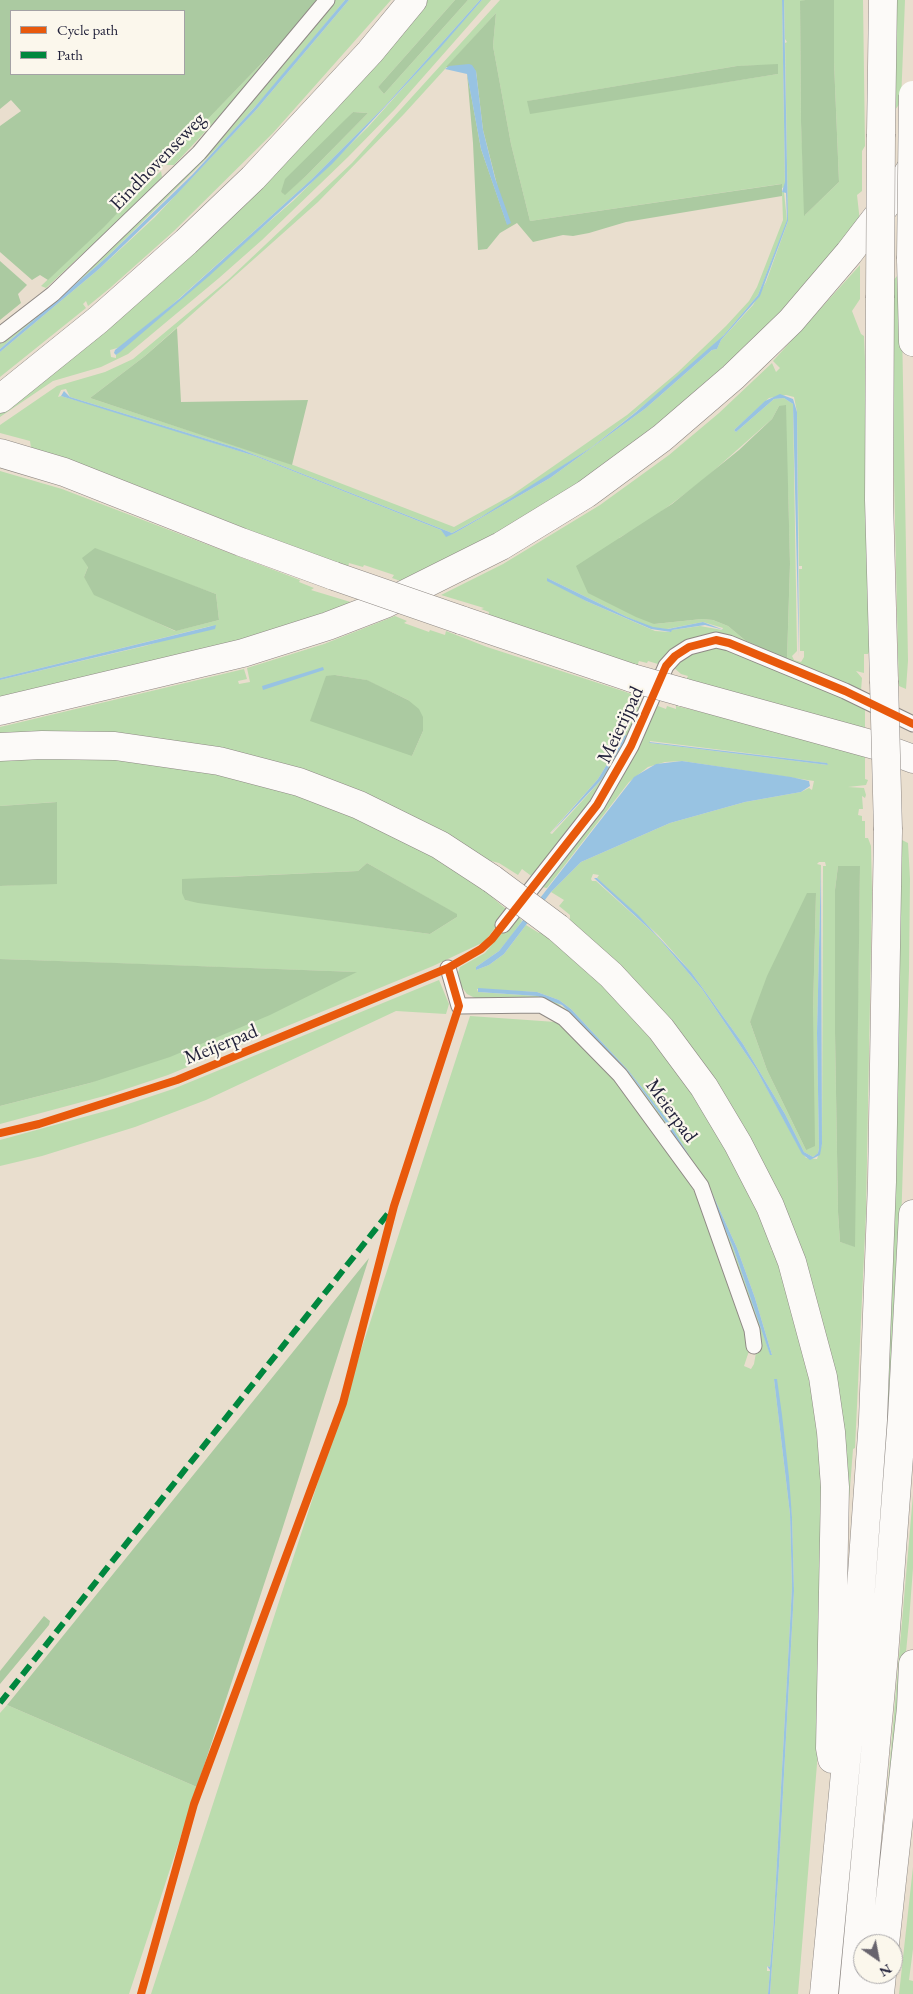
<!DOCTYPE html>
<html>
<head>
<meta charset="utf-8">
<style>
  body { margin:0 }
  #map { position:relative; width:913px; height:1994px; overflow:hidden; background:#e9dece; font-family:"EB Garamond",serif }
  canvas { display:block }
  .legend { position:absolute; left:10px; top:10px; width:175px; height:65px; box-sizing:border-box; background:#fbf7ec; border:1px solid #a4a2a5; margin:0; padding:6px 9px; list-style:none; font-size:15px; color:#22223b }
  .legend li { display:flex; align-items:center; gap:10px; height:25px }
  .legend b { width:25px; border:1px solid #a4a2a5 }
  .north { position:absolute; left:853px; top:1934px; width:50px; height:50px; box-sizing:border-box; background:#fbf7ec; border:1px solid #a4a2a5; border-radius:50%; rotate:147deg; font-size:14px; font-weight:700; line-height:20px; text-align:center; color:#22223b }
  .north::after { content:''; display:block; margin:auto; width:18px; height:22px; background:#68646e; clip-path:polygon(50% 0,100% 100%,50% 72%,0 100%) }
</style>
</head>
<body>
<div id="map">
<canvas width="913" height="1994"></canvas>
<ul class="legend">
<li><b style="height:6px;background:#e8590c"></b>Cycle path</li>
<li><b style="height:6px;background:#00873e"></b>Path</li>
</ul>
<div class="north">N</div>
</div>
<script>
const c = document.querySelector('canvas').getContext('2d');
c.lineJoin = 'round';
function paint(path, color) {
  c.fillStyle = color;
  c.fill(path, 'evenodd');
}
function toPath(rows) {
  const path = new Path2D();
  for (const r of rows) {
    path.moveTo(r[0], r[1]);
    for (let i = 2; i < r.length; i += 2) path.lineTo(r[i], r[i + 1]);
  }
  return path;
}
function strokePath(path, color, width, dash) {
  c.strokeStyle = color;
  c.lineWidth = width;
  c.lineCap = dash ? 'butt' : 'round';
  c.setLineDash(dash || []);
  c.stroke(path);
}
function label(font, color, halo, rows, align = 'center') {
  c.font = font + ' "EB Garamond",serif';
  c.lineWidth = 4.5;
  c.setLineDash([]);
  c.textBaseline = 'middle';
  c.strokeStyle = halo;
  c.fillStyle = color;
  for (const [text, x, y, turn = 0] of rows) {
    c.save();
    c.translate(x, y);
    c.rotate((+turn || 0) * Math.PI / 180);
    c.textAlign = isNaN(turn) ? turn : align;
    if (halo) c.strokeText(text, 0, 0);
    c.fillText(text, 0, 0);
    c.restore();
  }
}
paint(toPath([
  [317,0,323,0,274,58,174,165,166,165,172,156,283,41],
  [333,0,345,0,272,88,222,143,107,257,0,349,0,337,75,274],
  [349,0,391,0,273,133,174,231,110,288,88,306,86,301,83,304,86,308,0,377,0,352,99,269,155,217,256,110],
  [425,0,455,0,378,87,384,94,468,0,480,0,386,105,312,179,174,303,121,347,110,350,111,357,116,358,116,355,124,347,293,201,368,127,482,0,491,0,395,109,348,157,262,240,219,278,128,354,101,367,53,381,0,417,0,410],
  [353,112,368,113,306,176,285,194,281,192],
  [500,0,782,0,785,187,782,188,781,184,530,221,511,144,493,46,496,13,404,114,318,202,145,356,90,398,288,463,454,527,512,495,627,415,678,372,726,326,749,301,757,287,783,220,782,192,784,192,787,221,758,295,724,335,679,377,592,447,504,504,452,533,240,449,70,397,66,389,61,390,58,397,61,396,135,418,255,456,441,530,446,536,455,533,550,478,646,408,712,350,717,349,721,340,753,305,766,282,788,221,785,43,787,42,785,39,784,0,805,0,800,2,801,122,805,215,839,182,834,62,834,0,863,0,865,146,862,151,862,191,857,195,860,222,825,267,699,395,562,498,406,583,392,578,394,575,364,565,363,567,349,563,348,567,259,534,138,486,31,448,30,441,0,433,0,425,57,386,105,372,133,359,229,279,352,163],
  [778,65,778,74,618,99,528,101,737,66],
  [894,0,905,0,901,102,895,110],
  [161,171,162,177,133,207,46,288,41,286],
  [860,265,860,299,852,311,861,334,864,336,865,360,870,650,868,654,864,654,864,673,856,671,862,678,861,691,723,638,658,667,658,664,648,661,647,663,639,661,637,666,488,616,489,612,481,609,484,608,441,595,503,564,600,505,669,455,719,413,772,363,776,372,780,368,773,361],
  [786,395,794,397,797,412,799,566,802,566,802,569,799,569,800,651,804,651,804,657,801,662,794,660,792,656,797,651,793,404,784,398,774,399,736,432,734,430,769,398],
  [779,406,788,489,790,564,787,659,746,641,728,626,713,620,702,619,654,624,619,538,650,520,702,481,772,419],
  [547,578,627,617,653,628,667,629,703,622,723,628,722,630,700,626,672,630,670,632,655,631,586,601],
  [901,271,908,661,906,689,899,686,898,655,892,390,893,281],
  [0,471,62,489,300,580,299,582,314,588,311,590,357,604,295,627,0,700,0,680,145,646,215,625,0,678],
  [88,567,177,580,216,594,219,620,175,631,143,616,84,577],
  [395,616,407,621,404,623,429,632,430,630,445,635,446,631,487,647,626,692,636,696,635,699,644,702,605,784,534,878,522,869,518,875,499,863,479,858,345,792,0,741,0,727,244,669,247,679,238,681,239,684,250,682,247,668,324,644],
  [335,675,366,680,408,700,423,731,412,756],
  [625,735,602,779,552,834,550,833,598,779],
  [724,647,865,706,865,728,686,680,688,676,681,674,672,666,697,648],
  [656,702,659,703,658,706,666,709,667,706,676,709,676,706,865,751,865,779,868,780,866,785,848,787,864,788,866,795,865,798,862,796,863,809,859,809,858,815,862,816,862,821,865,821,865,838,868,838,871,846,872,893,866,1213,855,1448,853,1449,844,1565,780,1211,570,925,570,915,559,906,564,900,551,892,581,862,670,823,745,802,801,792,809,788,812,790,814,781,682,761,665,762,648,767,629,782,547,888,542,887],
  [650,741,826,763,828,765,650,743],
  [819,862,825,862,826,866,823,866,822,1144,817,1159,806,1158,800,1149,756,1069,702,989,657,936,596,881,592,881,591,879,593,874,599,875,597,878,658,935,691,972,743,1044,785,1114,804,1152,813,1157,818,1153,819,1148,817,1033,821,865,817,864],
  [838,866,860,866,854,1246,840,1242,838,1212,835,1033,835,890],
  [816,893,813,1011,806,1150,767,1070,750,1022],
  [0,758,89,758,129,761,200,770,278,789,343,812,435,856,494,896,493,898,506,909,510,909,484,942,433,966,168,1075,108,1095,0,1124,0,1106,90,1083,356,972,0,959,0,886,57,883,56,802,0,806],
  [367,863,456,914,457,917,430,934,185,900,224,877,358,871],
  [900,839,908,843,910,879,909,970,898,1323,842,1994,835,1994],
  [517,914,522,921,512,935,499,951,476,967,476,970,489,965,504,954,526,925,539,933,542,930,554,940,590,971,628,1011,679,1074,725,1146,763,1223,773,1249,770,1250,774,1251,800,1324,811,1369,822,1442,826,1539,818,1752,798,1994,770,1994,779,1866,794,1591,792,1517,776,1379,774,1379,790,1514,792,1587,773,1933,770,1967,767,1966,767,1971,770,1971,768,1994,151,1994,470,1016,556,1022,558,1017,599,1057,629,1092,678,1161,703,1208,723,1258,748,1338,749,1351,744,1366,751,1369,754,1364,757,1347,755,1335,734,1267,714,1213,679,1150,632,1084,604,1052,563,1011,547,1005,481,1001,467,994,459,983,458,973,460,967,485,953],
  [477,989,537,992,559,1000,571,1009,628,1070,668,1121,712,1193,737,1248,755,1298,772,1355,770,1354,733,1247,709,1193,665,1121,627,1070,572,1014,556,1002,537,996,478,992],
  [439,980,449,1004,446,1014,396,1011,206,1100,135,1127,42,1156,0,1166,0,1140,113,1109,173,1089],
  [913,1495,913,1568,909,1621,900,1715,874,1944],
  [7,1705,197,1787,129,1994,0,1994,0,1713],
  [913,1867,913,1949,909,1980,913,1981,913,1994,899,1994]
]), '#bbdcae');
paint(toPath([
  [0,0,317,0,283,41,104,227,48,280,40,275,32,280,0,252,0,126,21,111,11,100,0,109],
  [11,11,184,11,184,74,11,74],
  [455,0,468,0,384,94,378,87],
  [805,0,834,0,834,62,839,182,804,216,801,122,800,1],
  [496,13,493,46,511,144,530,221,782,184,782,196,626,222,589,233,573,236,563,235,533,242,517,223,500,233,487,249,478,250,473,143,467,73,481,149,507,224,483,130,476,71,446,67],
  [778,64,778,74,530,114,527,101,737,66],
  [353,112,368,113,306,176,285,195,281,192,285,179],
  [0,261,27,285,18,294,21,303,0,320],
  [177,328,181,402,308,400,292,465,90,398,145,356],
  [786,405,790,564,787,659,746,641,728,626,713,620,702,619,654,624,636,617,588,593,576,566,672,504,739,450,772,419,779,406],
  [95,548,216,594,219,620,176,631,94,595,84,577,88,567,82,558],
  [335,675,367,680,408,700,419,709,423,717,423,731,412,756,310,721,326,676],
  [57,802,57,884,0,886,0,806],
  [367,863,457,914,457,917,430,934,198,903,185,900,182,893,182,879,358,871],
  [838,866,860,866,855,1247,840,1242,838,1212,835,1033,835,890],
  [807,893,816,893,813,1011,815,1146,806,1150,767,1070,750,1022,767,976],
  [0,959,117,963,357,972,270,1015,170,1057,90,1083,0,1106],
  [369,1258,281,1533,197,1787,7,1705],
  [44,1616,50,1621,49,1625,0,1684,0,1671]
]), '#abcaa1');
paint(toPath([
  [345,0,349,0,256,110,176,195,99,269,0,352,0,349,107,257,192,175,254,108],
  [480,0,482,0,440,48,332,164,209,276,120,352,116,355,114,353,115,350,179,299,312,179,386,105],
  [782,0,784,0,788,221,760,296,721,340,717,349,712,350,646,408,550,478,455,533,446,537,441,530,255,456,61,396,64,391,70,397,240,449,452,533,481,517,592,447,636,412,724,335,758,295,787,220,786,193,782,192,785,182],
  [469,64,472,65,476,71,483,130,495,178,511,223,507,225,481,149,467,74,445,69,449,66],
  [780,394,793,399,797,412,799,657,793,404,784,398,774,399,736,432,734,430,765,401],
  [547,578,627,617,653,627,668,629,703,622,724,630,705,625,672,630,671,632,651,629,586,601,547,581],
  [216,625,215,629,0,680,0,678],
  [323,667,324,670,263,690,262,686],
  [625,735,628,736,602,779,550,834,598,779],
  [649,742,827,763,828,765,650,743],
  [682,761,791,777,809,781,810,786,801,792,745,802,670,823,581,862,551,892,504,954,489,965,476,970,476,967,499,951,634,777,656,764],
  [821,865,822,1144,820,1155,810,1160,802,1154,756,1069,702,989,657,936,594,878,597,878,638,915,691,972,743,1044,785,1114,804,1152,813,1157,818,1153,819,1148,817,1033],
  [478,988,537,992,559,1000,571,1009,628,1070,668,1121,712,1193,737,1248,755,1298,772,1355,770,1355,733,1247,709,1193,665,1121,627,1070,562,1005,537,996,478,992],
  [774,1379,777,1379,782,1415,789,1477,792,1517,794,1591,779,1866,770,1994,768,1994,770,1970,767,1966,770,1967,773,1933,792,1587,790,1514]
]), '#98c3e2');
const street = toPath([
  [0,335,53,294,199,153,327,0],
  [503,925,597,805,631,746,666,666,675,656,689,647,716,640,729,643,845,691,913,724],
  [448,968,459,1006,541,1005,564,1018,620,1075,701,1186,752,1330,754,1346]
]);
const highway = toPath([
  [881,134,883,0],
  [911,259,913,342],
  [880,298,879,500,884,681],
  [0,399,98,320,186,242,253,178,370,52,413,0],
  [0,453,64,472,241,542,334,576],
  [461,620,632,678],
  [682,692,878,746,913,759],
  [0,711,243,653,328,626,385,604,501,546,586,494,662,438,733,377,791,321,849,253,896,192,913,165],
  [0,747,42,745,115,746,219,761,299,782,359,805,440,845,492,879],
  [558,928,611,975,661,1029,704,1087,738,1144,770,1206,792,1262,823,1377,831,1432,835,1487,830,1748,832,1759],
  [885,1944,911,1708,913,1664],
  [824,1994,856,1657,873,1420,882,1182,888,830],
  [853,1994,884,1655,902,1417,913,1214],
  [880,1994,882,1974]
]);
strokePath(street, '#8f8985', 17);
strokePath(highway, '#8f8985', 29);
strokePath(street, '#fcfaf8', 15);
strokePath(highway, '#fcfaf8', 28);
const highwayBridge = toPath([
  [911,259,913,95],
  [880,298,881,134],
  [334,576,461,620],
  [632,678,682,692],
  [884,681,888,830],
  [492,879,558,928]
]);
strokePath(highwayBridge, '#8f8985', 29, []);
strokePath(highwayBridge, '#fcfaf8', 28);
strokePath(toPath([
  [0,1703,390,1211]
]), '#00873e', 6, [12, 6]);
strokePath(toPath([
  [0,1133,39,1124,177,1080,448,968,481,949,492,939,597,805,631,746,666,666,675,656,689,647,716,640,729,643,845,691,913,724],
  [141,1994,194,1804,343,1403,394,1206,459,1006,448,968]
]), '#e8590c', 8);
label('20px', '#22223b', '#fbf7ec', [
  ["Eindhovenseweg",158,162,-46],
  ["Meierijpad",621,725,-65],
  ["Meijerpad",221,1045,-22],
  ["Meierpad",671,1111,54]
]);
</script>
</body>
</html>
